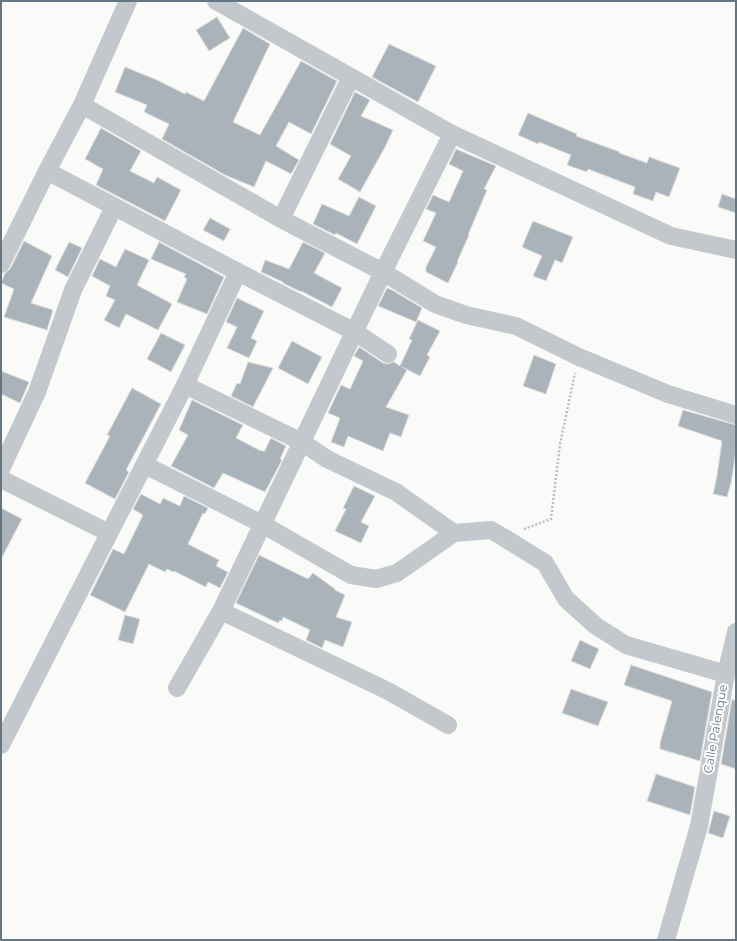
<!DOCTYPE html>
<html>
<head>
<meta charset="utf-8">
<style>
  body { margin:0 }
  #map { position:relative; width:737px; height:941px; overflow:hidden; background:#fafaf8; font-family:Montserrat,sans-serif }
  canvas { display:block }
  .frame { position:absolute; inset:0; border:2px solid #657683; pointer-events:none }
</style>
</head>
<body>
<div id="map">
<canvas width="737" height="941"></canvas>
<div class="frame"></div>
</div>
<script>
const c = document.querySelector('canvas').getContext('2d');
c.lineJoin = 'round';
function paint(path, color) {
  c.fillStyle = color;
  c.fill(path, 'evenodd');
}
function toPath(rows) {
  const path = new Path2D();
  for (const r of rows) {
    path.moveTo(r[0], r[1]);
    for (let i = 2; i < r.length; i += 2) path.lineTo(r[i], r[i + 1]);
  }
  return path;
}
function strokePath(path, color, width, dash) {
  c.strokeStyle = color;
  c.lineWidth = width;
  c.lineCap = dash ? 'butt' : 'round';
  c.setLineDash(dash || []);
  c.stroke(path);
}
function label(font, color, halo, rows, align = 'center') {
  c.font = font + ' Montserrat,sans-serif';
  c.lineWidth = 4;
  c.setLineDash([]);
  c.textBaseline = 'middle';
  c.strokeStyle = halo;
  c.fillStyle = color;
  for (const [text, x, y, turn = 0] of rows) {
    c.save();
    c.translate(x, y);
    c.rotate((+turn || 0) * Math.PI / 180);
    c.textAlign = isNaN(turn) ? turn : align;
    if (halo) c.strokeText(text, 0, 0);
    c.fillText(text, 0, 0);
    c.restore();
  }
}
const building = toPath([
  [217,17,230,38,209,51,196,30,217,17],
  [243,28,270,44,233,122,260,135,301,61,337,81,311,134,289,122,276,146,299,160,291,174,266,161,254,187,225,175,162,139,169,124,144,112,147,105,115,92,125,67,157,80,185,94,186,92,204,101,243,28],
  [389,44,436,66,418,102,372,77,389,44],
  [355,92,370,100,361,116,393,130,385,147,360,192,338,179,351,156,330,144,355,92],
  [528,113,577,134,576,136,620,152,619,153,647,163,649,157,680,168,669,197,656,192,653,201,633,194,635,187,588,169,587,172,567,165,571,155,539,142,538,144,518,135,528,113],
  [101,128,141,151,130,171,154,183,157,177,181,190,165,221,96,185,103,169,85,159,101,128],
  [456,149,496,166,484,189,487,190,468,235,469,235,457,262,458,262,448,283,426,272,426,267,436,247,423,241,436,213,426,209,433,195,449,202,463,171,449,164,456,149],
  [722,194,736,199,736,213,718,207,722,194],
  [359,197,376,206,357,244,336,233,335,235,313,224,322,204,349,216,359,197],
  [210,218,230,229,224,241,203,230,210,218],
  [533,221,573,237,562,263,555,260,546,281,533,276,542,256,522,247,533,221],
  [24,241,52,256,31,303,53,310,47,330,4,317,14,289,1,283,5,273,10,269,24,241],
  [69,242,82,248,68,277,55,270,69,242],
  [159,242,224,277,207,314,177,302,187,279,184,277,186,274,151,259,159,242],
  [303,242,325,253,314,273,342,288,332,307,301,291,301,292,283,283,283,282,261,272,265,260,289,269,303,242],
  [125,249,149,260,137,285,172,304,158,330,126,314,119,328,104,320,115,300,106,296,110,286,92,276,100,259,116,267,125,249],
  [387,288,392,290,422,308,416,322,378,306,387,288],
  [237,298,264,311,251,338,257,341,249,358,227,348,237,327,226,322,237,298],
  [418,320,440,331,427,355,430,357,420,376,402,367,407,370,386,407,409,415,401,437,390,433,383,451,348,436,344,447,331,442,340,418,328,413,341,385,350,389,363,361,354,356,359,347,383,363,388,364,394,362,400,366,412,340,409,339,418,320],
  [161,333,185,345,171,372,147,359,161,333],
  [292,341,322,357,308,384,278,368,292,341],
  [534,355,556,364,546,394,523,386,534,355],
  [248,362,273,368,253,407,231,396,237,383,240,384,248,362],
  [1,371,29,382,20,403,1,394,1,371],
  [132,388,161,404,126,470,129,472,115,499,85,483,110,436,107,435,132,388],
  [192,400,243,425,236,438,261,451,262,450,264,452,271,438,286,446,280,459,282,460,265,492,223,473,214,488,171,466,188,435,179,430,192,400],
  [683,410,736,425,736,451,731,483,727,497,713,494,717,476,722,441,678,426,683,410],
  [354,486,375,496,361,522,369,526,361,543,335,531,346,509,343,508,354,486],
  [141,494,160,504,163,498,180,506,184,496,208,508,205,514,203,513,188,544,219,560,216,566,228,572,220,588,208,582,206,587,174,571,173,572,167,569,165,572,149,564,125,612,90,595,113,549,124,554,143,515,133,509,141,494],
  [1,508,22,519,1,559,1,508],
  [259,555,308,579,313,573,335,589,335,590,345,595,336,617,352,622,343,647,325,640,322,648,306,640,310,630,283,617,282,621,280,620,278,623,236,603,259,555],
  [125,615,140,619,133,644,118,640,125,615],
  [580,640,599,649,590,669,571,661,580,640],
  [631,665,712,692,700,761,660,749,660,743,672,701,624,685,631,665],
  [571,689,608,702,598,726,562,713,571,689],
  [732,699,736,701,736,769,721,764,732,699],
  [656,774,695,787,690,815,647,801,656,774],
  [714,811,730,816,723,838,708,833,714,811]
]);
paint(building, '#aab3b9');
strokePath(building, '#dcdcda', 1);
strokePath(toPath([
  [524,529,551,519,560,444,575,373]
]), '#bbbfc2', 2.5, [2, 2]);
strokePath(toPath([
  [216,1,452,134,671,236,736,250],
  [82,105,281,219,383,272,435,304,466,315,516,326,579,357,668,394,736,415],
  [47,171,238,272,355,332,388,354],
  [281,219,351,77],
  [1,264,47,171,82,105,128,1],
  [185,385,302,442,327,459,396,492,454,533,491,530,503,537,545,563,566,599,596,626,626,645,726,674],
  [145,465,262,524,351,575,376,579,397,573,454,533],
  [1,469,37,392,73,290,114,207],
  [1,479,109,533],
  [221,611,388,691,448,725],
  [177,688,221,611,383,272,452,134],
  [1,745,185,385,238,272],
  [666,940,699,826,726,674,736,632]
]), '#c3c8cc', 18);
label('12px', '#657683', '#fff', [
  ["Calle Palenque",716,729,-80]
]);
</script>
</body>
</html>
